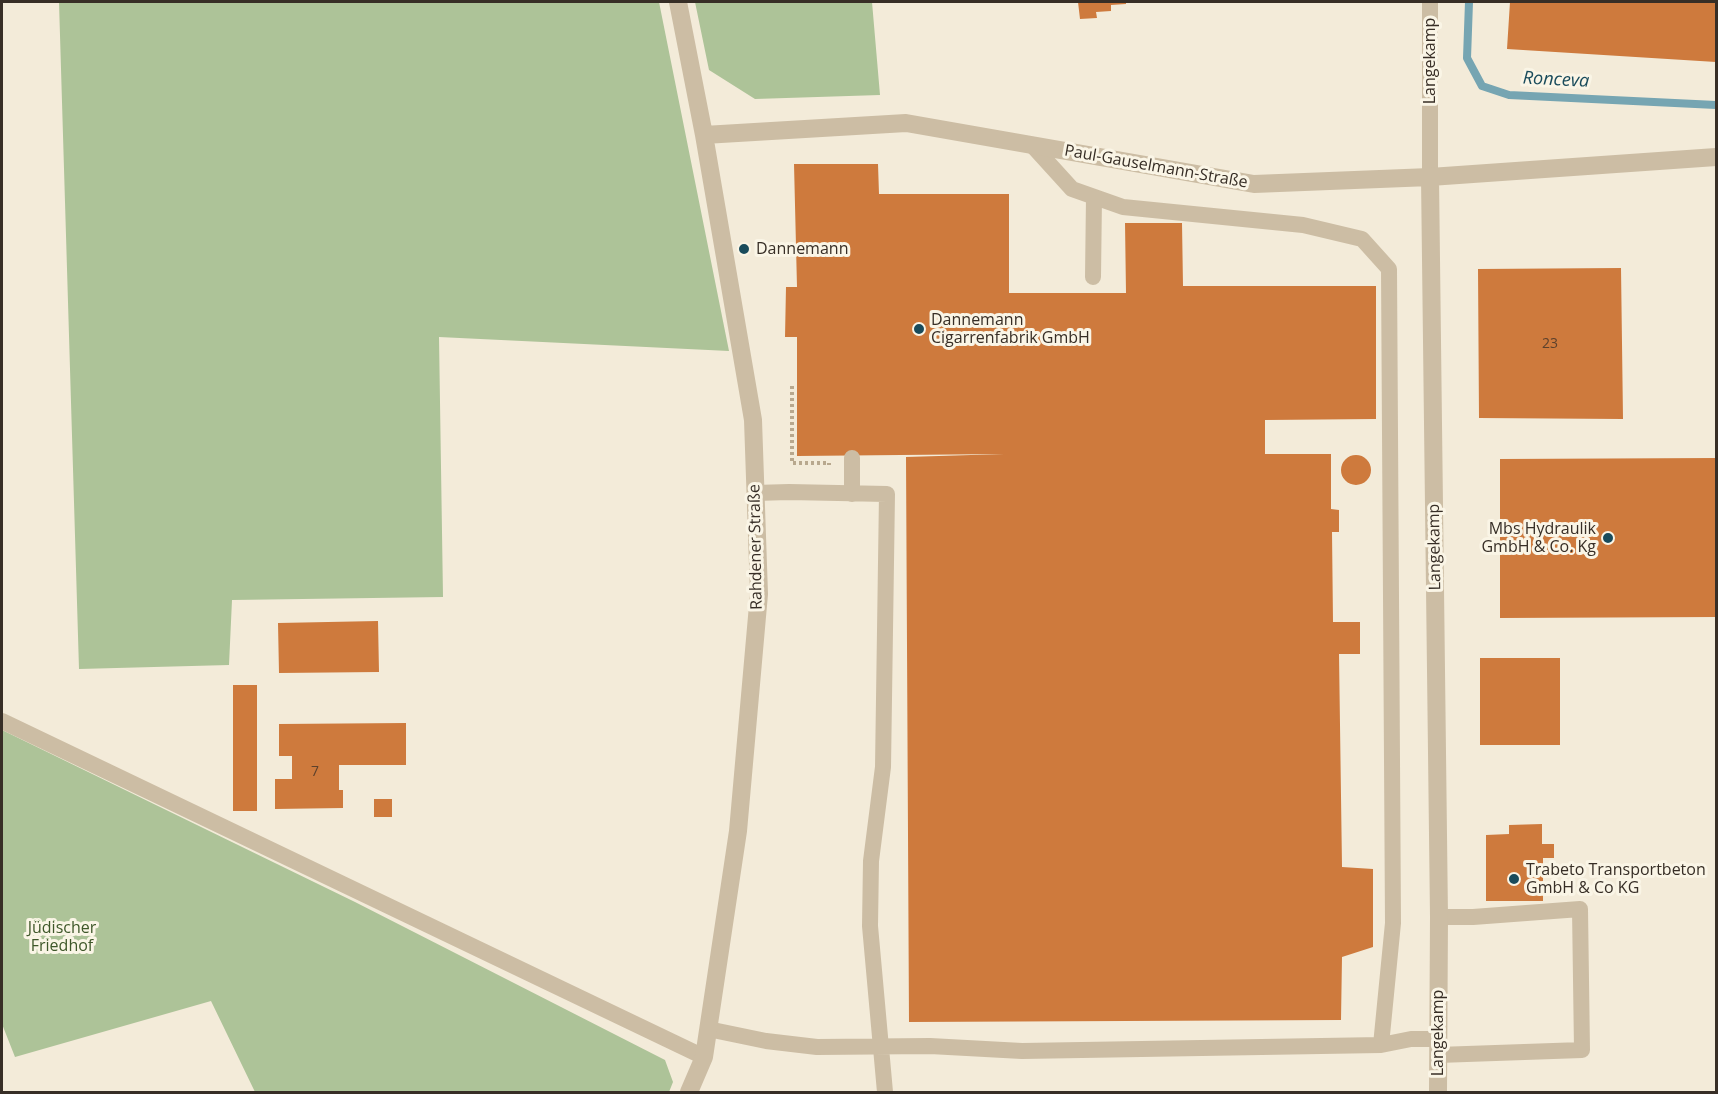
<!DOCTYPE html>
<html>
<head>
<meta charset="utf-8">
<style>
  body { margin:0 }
  #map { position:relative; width:1718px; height:1094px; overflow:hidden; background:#f3ebd9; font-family:"Open Sans",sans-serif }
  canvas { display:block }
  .frame { position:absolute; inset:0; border:3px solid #372e26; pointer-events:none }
</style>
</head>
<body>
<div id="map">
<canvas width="1718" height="1094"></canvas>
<div class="frame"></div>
</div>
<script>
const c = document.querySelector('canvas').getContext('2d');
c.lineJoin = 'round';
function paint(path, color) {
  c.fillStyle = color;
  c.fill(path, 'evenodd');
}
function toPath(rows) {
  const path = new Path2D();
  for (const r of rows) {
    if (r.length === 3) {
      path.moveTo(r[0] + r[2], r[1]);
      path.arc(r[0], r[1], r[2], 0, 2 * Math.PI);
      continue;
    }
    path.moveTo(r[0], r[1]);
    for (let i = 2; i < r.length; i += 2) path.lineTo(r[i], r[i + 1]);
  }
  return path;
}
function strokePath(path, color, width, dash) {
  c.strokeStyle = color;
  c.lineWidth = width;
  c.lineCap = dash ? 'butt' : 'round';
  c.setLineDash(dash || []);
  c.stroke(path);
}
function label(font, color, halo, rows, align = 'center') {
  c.font = font + ' "Open Sans",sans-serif';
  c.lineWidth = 6;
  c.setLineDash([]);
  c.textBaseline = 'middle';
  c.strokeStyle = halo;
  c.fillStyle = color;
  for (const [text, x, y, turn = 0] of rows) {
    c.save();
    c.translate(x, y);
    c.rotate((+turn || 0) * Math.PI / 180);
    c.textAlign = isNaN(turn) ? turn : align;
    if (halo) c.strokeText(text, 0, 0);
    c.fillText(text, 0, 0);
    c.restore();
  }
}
paint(toPath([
  [59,2,659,2,729,351,439,337,443,597,232,600,229,665,79,669],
  [695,2,872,2,880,95,755,99,709,70],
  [2,730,355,902,665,1060,673,1082,669,1092,255,1092,211,1001,15,1057,2,1024]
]), '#adc398');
strokePath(toPath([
  [1469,2,1467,58,1482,86,1509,95,1716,105]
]), '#76a5b2', 8);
paint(toPath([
  [1078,2,1126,2,1126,4,1111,5,1111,11,1096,12,1097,18,1080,19],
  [1510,2,1716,2,1716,62,1507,49],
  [794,164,878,164,879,194,1009,194,1009,293,1126,293,1125,223,1182,223,1183,286,1376,286,1376,419,1265,420,1265,454,1331,454,1331,509,1339,510,1339,532,1332,532,1333,622,1360,622,1360,654,1339,654,1342,867,1373,869,1373,947,1342,957,1341,1020,909,1022,906,457,1004,454,797,456,797,337,785,337,786,287,797,287],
  [1621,268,1623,419,1479,418,1478,269],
  [1356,470,15],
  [1716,458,1716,617,1500,618,1500,459],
  [378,621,379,672,279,673,278,623],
  [1480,658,1560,658,1560,745,1480,745],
  [233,685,257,685,257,811,233,811],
  [406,723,406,765,339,765,339,790,343,790,343,808,275,809,275,779,292,779,292,756,279,756,279,724],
  [374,799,392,799,392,817,374,817],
  [1542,824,1542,844,1554,844,1554,858,1543,858,1543,901,1486,901,1486,835,1509,834,1509,825]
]), '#ce7a3d');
strokePath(toPath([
  [792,386,792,463,829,463,829,465]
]), '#b8a88e', 4, [3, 3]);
strokePath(toPath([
  [1430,2,1430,177],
  [1032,145,1072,189,1123,207,1303,225,1362,239,1389,269,1393,923,1381,1045],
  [1093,277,1094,197],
  [755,493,789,492,887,494,883,767,871,861,870,926,885,1092],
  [852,494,852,458],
  [2,721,704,1057],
  [708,1029,766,1041,817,1047,930,1046,1022,1051,1381,1045,1411,1039,1438,1039],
  [1438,1055,1582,1050,1580,909,1473,917,1439,917]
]), '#ccbda4', 16);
strokePath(toPath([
  [678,2,704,135,753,420,759,594,738,831,704,1057,689,1092],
  [704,135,906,123,1254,184,1430,177,1716,157],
  [1430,177,1439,917,1438,1092]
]), '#ccbda4', 18);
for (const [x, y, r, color] of [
  [744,249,6,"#194b5b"],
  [919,329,6,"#194b5b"],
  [1608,538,6,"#194b5b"],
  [1514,879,6,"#194b5b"]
]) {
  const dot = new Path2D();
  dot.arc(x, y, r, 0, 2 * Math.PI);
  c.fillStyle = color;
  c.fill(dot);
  strokePath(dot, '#faf5e6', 2);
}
label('14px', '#5d412c', null, [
  ["23",1550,344],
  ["7",315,772]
]);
label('16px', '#372e26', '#faf5e6', [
  ["Langekamp",1430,61,-90],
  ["Paul-Gauselmann-Straße",1156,167,10],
  ["Rahdener Straße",756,547,-91],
  ["Langekamp",1435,547,-91],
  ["Langekamp",1438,1033,-90]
]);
label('16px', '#372e26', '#faf5e6', [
  ["Dannemann",756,249],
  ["Dannemann",931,320],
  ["Cigarrenfabrik GmbH",931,338],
  ["Mbs Hydraulik",1596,529,"right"],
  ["GmbH & Co. Kg",1596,547,"right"],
  ["Trabeto Transportbeton",1526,870],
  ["GmbH & Co KG",1526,888]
], 'left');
label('16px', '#3e5729', '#faf5e6', [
  ["Jüdischer",62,928],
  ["Friedhof",62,946]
]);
label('italic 18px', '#194b5b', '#faf5e6', [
  ["Ronceva",1556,80,3]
]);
</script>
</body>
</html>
